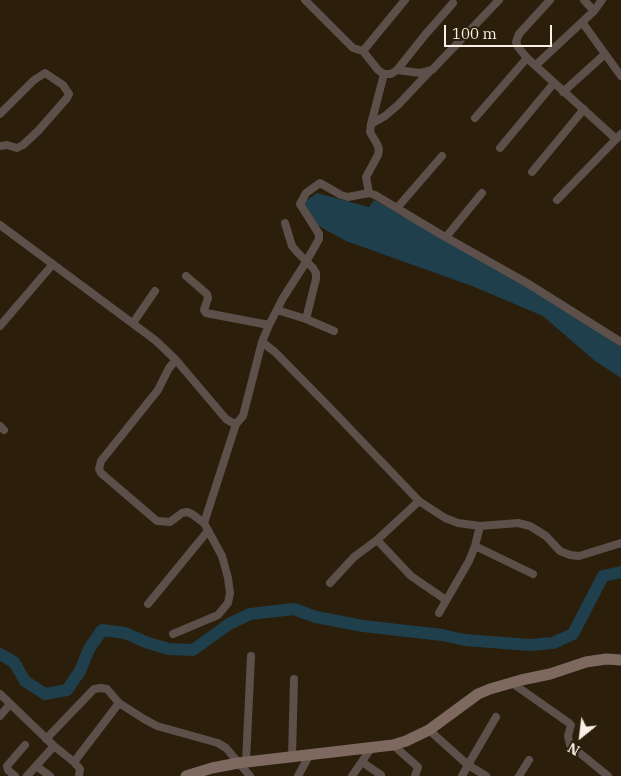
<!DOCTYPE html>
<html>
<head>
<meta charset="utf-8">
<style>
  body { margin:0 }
  #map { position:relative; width:621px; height:776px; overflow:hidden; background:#2b1e0b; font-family:"IBM Plex Serif",serif }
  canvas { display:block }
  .north { position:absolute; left:556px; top:711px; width:50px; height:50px; -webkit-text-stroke:4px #2b1e0b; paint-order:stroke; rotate:209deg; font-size:14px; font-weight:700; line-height:20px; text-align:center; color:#f9f1e5 }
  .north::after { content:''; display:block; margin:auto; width:18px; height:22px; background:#f9f1e5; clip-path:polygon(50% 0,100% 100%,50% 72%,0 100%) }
  .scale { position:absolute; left:444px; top:25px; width:108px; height:22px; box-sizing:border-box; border:2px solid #f9f1e5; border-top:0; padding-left:6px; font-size:15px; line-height:18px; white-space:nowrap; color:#f9f1e5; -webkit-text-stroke:4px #2b1e0b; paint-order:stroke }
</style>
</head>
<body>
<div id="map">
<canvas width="621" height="776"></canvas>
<div class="north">N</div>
<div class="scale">100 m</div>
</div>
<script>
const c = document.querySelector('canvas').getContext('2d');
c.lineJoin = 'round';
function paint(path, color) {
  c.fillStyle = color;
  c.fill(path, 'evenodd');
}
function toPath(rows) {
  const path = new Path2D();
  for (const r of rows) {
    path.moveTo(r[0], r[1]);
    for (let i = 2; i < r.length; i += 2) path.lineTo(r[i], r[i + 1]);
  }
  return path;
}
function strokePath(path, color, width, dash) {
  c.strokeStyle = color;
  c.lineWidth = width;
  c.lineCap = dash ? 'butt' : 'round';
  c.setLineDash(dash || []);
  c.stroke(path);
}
paint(toPath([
  [317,193,369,207,374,200,460,247,561,307,621,347,621,378,595,361,543,316,472,286,346,241,317,225,304,202]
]), '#1f3f4d');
strokePath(toPath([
  [0,654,14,662,25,681,45,694,67,690,80,671,89,649,102,630,125,633,148,643,169,649,193,650,229,624,250,614,294,609,316,617,363,626,442,635,465,640,530,645,553,643,573,634,603,576,621,572]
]), '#1f3f4d', 12);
strokePath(toPath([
  [305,0,353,48,363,51,405,0],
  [550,0,519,34,516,42,518,47,527,58,616,139],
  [584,0,594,11],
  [582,22,621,76],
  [363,51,378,70,384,74,391,74,397,70,425,35,453,3],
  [536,65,594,11,602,0],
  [397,70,420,73,432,70,499,0],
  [563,92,605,54],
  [0,114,34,80,45,73,63,85,69,94,67,98,38,131,23,145,17,148,7,145,0,146],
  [475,118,527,58],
  [371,124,385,116,398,105,430,71],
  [500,148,554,83],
  [532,172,584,109],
  [369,193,366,177,378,155,379,149,377,144,370,132,371,124,384,74],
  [557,200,621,134],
  [397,208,442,156],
  [285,223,292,246,297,252,313,268,316,273,316,279,306,319],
  [0,225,155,340,176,360,226,419,231,422,236,424,243,416,262,342,275,352,331,409,419,501,445,518,458,523,480,526,518,523,530,526,546,536,560,551,570,555,579,556,621,543],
  [446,237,482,193],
  [186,276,207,294,208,298,204,310,206,313,269,325],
  [277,310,306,319,334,331],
  [133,323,155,291],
  [0,326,53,264],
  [262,342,269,325,283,298,306,262,319,239,319,234,300,204,306,193,320,183,341,195,348,197,369,193,375,195,440,234,527,283,621,342],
  [176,360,169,368,158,390,101,461,99,469,101,473,157,521,170,522,182,513,187,512,192,514,204,523],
  [0,426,4,430],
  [377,540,411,576,446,600],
  [475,546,533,574],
  [330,583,354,557,377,540,419,501],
  [148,604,207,532],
  [439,613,469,561,475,546,480,526],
  [173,634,218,615,228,603,230,593,228,578,222,556,204,523,236,424],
  [512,683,569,723,571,725,568,736,570,745,608,776],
  [0,694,54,746,74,762,80,769,79,776],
  [0,716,10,704],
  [429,730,468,765,462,776],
  [46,739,94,689,101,688,107,689,119,703,144,719,157,726,218,743,226,748,250,776],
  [393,745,418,767,415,776],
  [292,757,294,679],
  [74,762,119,703],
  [246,762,251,656],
  [362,762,381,775],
  [36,766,50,776],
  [15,776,8,770,7,766,25,745],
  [27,776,54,746],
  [298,776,310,754],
  [352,776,372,747],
  [486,776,468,765,496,717],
  [519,776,529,760]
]), '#5d4f4a', 8);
strokePath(toPath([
  [186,776,212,768,238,763,393,745,406,741,429,730,478,694,490,689,521,680,550,674,586,662,606,659,621,660]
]), '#7e6960', 11);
</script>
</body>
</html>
